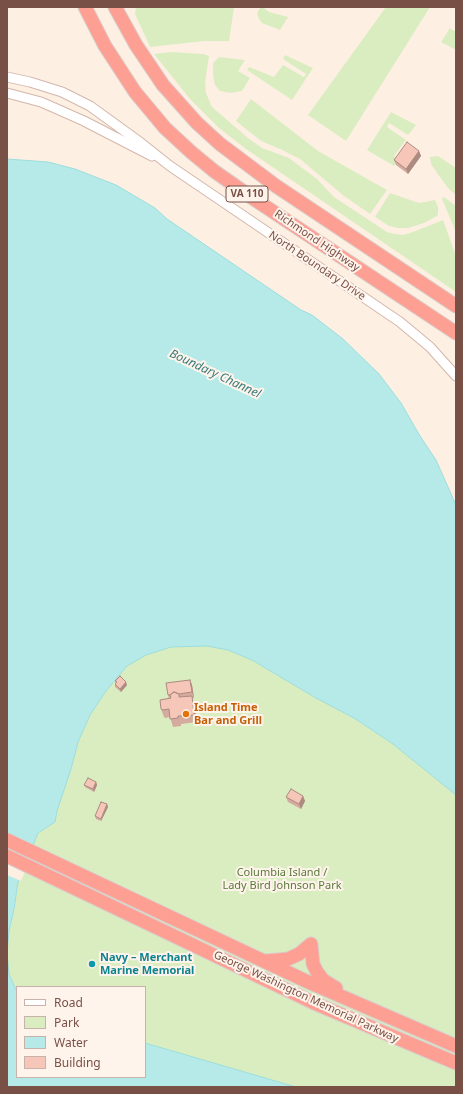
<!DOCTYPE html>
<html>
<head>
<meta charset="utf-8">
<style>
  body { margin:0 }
  #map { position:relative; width:463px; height:1094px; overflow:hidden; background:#feefe3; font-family:"Noto Sans",sans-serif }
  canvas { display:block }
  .frame { position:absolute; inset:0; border:8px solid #795046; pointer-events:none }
  .legend { position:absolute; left:16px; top:986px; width:130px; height:92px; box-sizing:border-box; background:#fff4eb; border:1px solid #c9b2a9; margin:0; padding:5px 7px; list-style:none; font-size:12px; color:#795046 }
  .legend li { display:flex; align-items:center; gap:8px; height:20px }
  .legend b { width:20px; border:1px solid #c9b2a9 }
</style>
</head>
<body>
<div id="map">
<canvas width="463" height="1094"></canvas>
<div class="frame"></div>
<ul class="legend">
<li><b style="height:5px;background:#fff"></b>Road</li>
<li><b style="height:11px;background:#daedc0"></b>Park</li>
<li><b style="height:11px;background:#b6eae9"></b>Water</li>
<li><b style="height:11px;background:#f6c7b8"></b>Building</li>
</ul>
</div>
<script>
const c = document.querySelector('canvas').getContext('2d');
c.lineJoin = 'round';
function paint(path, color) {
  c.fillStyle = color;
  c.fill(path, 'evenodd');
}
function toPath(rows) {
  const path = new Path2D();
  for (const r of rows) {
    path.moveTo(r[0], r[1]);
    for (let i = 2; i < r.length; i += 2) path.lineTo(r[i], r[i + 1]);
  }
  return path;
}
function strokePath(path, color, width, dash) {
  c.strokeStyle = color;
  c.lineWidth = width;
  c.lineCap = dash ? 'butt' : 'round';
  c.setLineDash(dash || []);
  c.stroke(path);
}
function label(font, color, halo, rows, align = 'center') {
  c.font = font + ' "Noto Sans",sans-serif';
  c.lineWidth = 4;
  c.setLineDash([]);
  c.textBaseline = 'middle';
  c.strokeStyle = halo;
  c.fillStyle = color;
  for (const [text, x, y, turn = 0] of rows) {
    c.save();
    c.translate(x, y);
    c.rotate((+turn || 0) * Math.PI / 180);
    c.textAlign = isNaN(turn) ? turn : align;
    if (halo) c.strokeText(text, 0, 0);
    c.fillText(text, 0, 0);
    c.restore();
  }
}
paint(toPath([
  [136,7,236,7,234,8,229,41,204,41,150,47,135,14],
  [386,7,430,7,346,141,308,115],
  [260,8,264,8,269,12,288,17,280,30,262,23,259,19,257,13],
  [450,28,456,32,456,50,441,42],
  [171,52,203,54,209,56,205,82,206,93,212,107,248,138,262,148,289,158,317,179,334,197,387,232,395,234,403,235,413,232,443,220,456,256,456,292,246,149,219,128,190,99,154,54],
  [285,55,313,68,292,100,247,70,249,67,274,77,283,65,304,77,306,74,283,59],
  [219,57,245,60,238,71,250,78,242,91,230,93,220,91,215,85,213,76,213,63],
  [251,99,318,151,387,190,370,214,344,196,300,159,280,149,261,141,236,121],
  [391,112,416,125,408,135,389,123,387,127,406,140,394,156,399,159,394,166,367,150],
  [438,156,456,168,456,195,448,188,437,173,431,164,430,157],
  [390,193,419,203,435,200,438,207,438,214,437,216,424,223,408,228,398,228,389,226,375,217],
  [444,197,456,206,456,232,442,199],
  [207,646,228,650,252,660,316,698,354,718,393,744,456,795,456,1087,296,1087,145,1043,145,987,17,987,17,992,9,974,7,953,9,931,14,909,18,882,38,833,55,822,57,811,71,769,78,742,90,715,106,691,127,666,146,655,171,647]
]), '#daedc0');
const water = toPath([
  [7,159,48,162,75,169,116,185,155,208,167,219,301,310,312,315,343,339,379,374,401,403,420,436,436,460,456,505,456,795,393,744,354,718,316,698,252,660,228,650,207,646,171,647,146,655,127,666,106,691,90,715,78,742,71,769,57,811,55,822,38,833,18,882,14,909,9,931,7,953,9,974,17,992,17,1077,145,1077,145,1043,296,1087,7,1087,7,159]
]);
paint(water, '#b6eae9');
strokePath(water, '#9bdddc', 1);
paint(toPath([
  [7,833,35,846,21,881,7,875]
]), '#feefe3');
const tertiary = toPath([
  [7,77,30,82,62,92,90,106,141,143,170,166,400,322,430,347,456,376],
  [7,93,41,102,57,109,84,121,152,156]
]);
const motorway = toPath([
  [85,7,105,46,135,92,165,128,191,152,214,171,254,199,456,333],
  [115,7,136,45,163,85,197,123,220,144,276,186,456,306],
  [7,840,306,981,456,1046],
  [7,856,314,1003,456,1063],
  [311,944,313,964,317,972,323,980,336,988],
  [266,961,288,959,299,954,311,944]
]);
strokePath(tertiary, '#d3b7ab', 11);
strokePath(motorway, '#d9cecb', 15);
strokePath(tertiary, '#fff', 9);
strokePath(motorway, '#fe9f94', 13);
paint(toPath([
  [419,151,421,156,408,174,396,165,394,160],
  [190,680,192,685,194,698,192,698,194,704,197,722,181,724,181,726,173,727,170,717,165,718,164,717,161,709,169,699,168,695],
  [115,681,127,685,121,692,115,687,115,684,116,683],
  [96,782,97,785,94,792,85,787,84,785],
  [303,796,305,801,301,809,288,802,286,797],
  [107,804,108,807,101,821,96,819,95,816]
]), '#d4ab9e');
paint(toPath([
  [419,151,421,156,408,174,406,169],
  [190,680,192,685,194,698,192,692],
  [126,682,127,685,121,692,120,689],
  [192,696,194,704,197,722,194,715],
  [96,782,97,785,94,792,93,789],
  [303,796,305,801,301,809,299,804],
  [107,804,108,807,101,821,101,819]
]), '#ac8b81');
const building = toPath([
  [407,142,419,151,406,169,394,160,407,142],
  [120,676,126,682,120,689,115,684,117,682,115,681,120,676],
  [190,680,192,692,179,694,174,692,170,695,168,695,166,683,190,680],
  [174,692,179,694,179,697,192,696,194,715,178,716,178,718,170,719,169,709,162,710,161,709,160,700,171,698,170,695,174,692],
  [88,778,96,782,93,789,84,785,88,778],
  [291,789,303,796,299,804,286,797,291,789],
  [101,802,107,804,101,819,95,816,101,802]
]);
paint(building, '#f6c7b8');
strokePath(building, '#ac8b81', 1);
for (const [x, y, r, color] of [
  [186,714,4,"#e8710a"],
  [92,964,4,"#0f9aa8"]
]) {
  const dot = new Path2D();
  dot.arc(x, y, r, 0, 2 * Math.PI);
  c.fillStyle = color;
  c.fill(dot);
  strokePath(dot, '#fff4eb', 1.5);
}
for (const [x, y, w] of [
  [247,194,42]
]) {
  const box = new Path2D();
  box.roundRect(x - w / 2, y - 8, w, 16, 3);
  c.fillStyle = '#fff4eb';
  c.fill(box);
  strokePath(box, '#795046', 1);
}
label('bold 10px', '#795046', null, [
  ["VA 110",247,194]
]);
label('11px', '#795046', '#fff4eb', [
  ["Richmond Highway",317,241,34],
  ["North Boundary Drive",317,266,34],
  ["George Washington Memorial Parkway",306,997,25]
]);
label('bold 11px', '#c56008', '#fff4eb', [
  ["Island Time",194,708],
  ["Bar and Grill",194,721]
], 'left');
label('11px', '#587a3b', '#fff4eb', [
  ["Columbia Island /",282,873],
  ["Lady Bird Johnson Park",282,886]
]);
label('bold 11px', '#0d838f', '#fff4eb', [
  ["Navy – Merchant",100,958],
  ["Marine Memorial",100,971]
], 'left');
label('italic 12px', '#357979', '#fff4eb', [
  ["Boundary Channel",215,374,25]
]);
</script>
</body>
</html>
